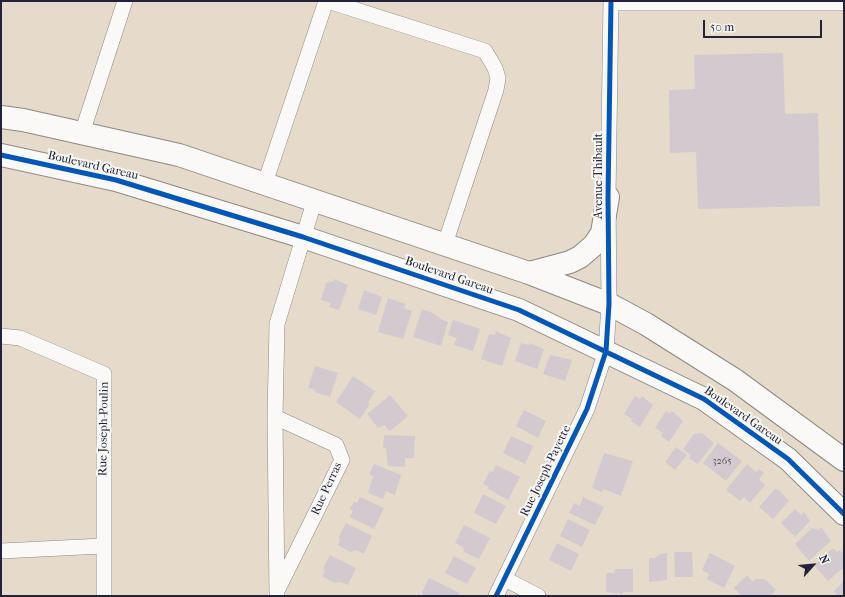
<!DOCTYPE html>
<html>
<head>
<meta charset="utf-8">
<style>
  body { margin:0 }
  #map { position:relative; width:845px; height:597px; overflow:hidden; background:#e6daca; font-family:"IM FELL French Canon",serif }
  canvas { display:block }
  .frame { position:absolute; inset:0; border:2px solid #22223b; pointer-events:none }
  .north { position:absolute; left:793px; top:545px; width:40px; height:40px; -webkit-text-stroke:3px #f6f6f2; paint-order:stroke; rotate:63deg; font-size:11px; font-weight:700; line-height:16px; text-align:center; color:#22223b }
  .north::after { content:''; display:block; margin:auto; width:14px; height:18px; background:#22223b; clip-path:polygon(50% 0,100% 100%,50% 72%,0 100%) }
  .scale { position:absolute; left:703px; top:20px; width:119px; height:18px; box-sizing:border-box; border:2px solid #22223b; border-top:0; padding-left:5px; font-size:12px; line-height:14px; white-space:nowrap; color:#22223b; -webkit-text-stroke:3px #f6f6f2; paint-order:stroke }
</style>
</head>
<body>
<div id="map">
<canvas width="845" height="597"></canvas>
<div class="frame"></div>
<div class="north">N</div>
<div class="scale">50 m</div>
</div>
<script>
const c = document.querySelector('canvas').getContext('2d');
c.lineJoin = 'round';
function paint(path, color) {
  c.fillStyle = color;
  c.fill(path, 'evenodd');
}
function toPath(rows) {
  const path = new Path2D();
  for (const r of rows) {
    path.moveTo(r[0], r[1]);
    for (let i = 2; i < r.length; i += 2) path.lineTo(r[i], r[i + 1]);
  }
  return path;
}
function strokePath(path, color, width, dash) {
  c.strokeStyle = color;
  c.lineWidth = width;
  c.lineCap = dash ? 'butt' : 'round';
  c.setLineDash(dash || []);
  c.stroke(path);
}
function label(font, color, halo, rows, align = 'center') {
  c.font = font + ' "IM FELL French Canon",serif';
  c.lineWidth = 4;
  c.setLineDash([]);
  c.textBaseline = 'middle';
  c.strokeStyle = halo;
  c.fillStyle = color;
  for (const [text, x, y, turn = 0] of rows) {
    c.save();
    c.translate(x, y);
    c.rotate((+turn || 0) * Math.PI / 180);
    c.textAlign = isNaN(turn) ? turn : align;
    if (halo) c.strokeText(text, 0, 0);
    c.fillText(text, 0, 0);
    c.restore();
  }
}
paint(toPath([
  [783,53,785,114,818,113,820,206,698,209,696,152,670,153,669,90,695,89,694,55],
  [334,279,348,285,339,310,329,307,331,303,321,300,326,283,334,281],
  [364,290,382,297,376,315,358,309],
  [388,298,406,304,404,308,412,311,403,339,378,332],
  [422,309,435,314,435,315,439,317,439,318,448,322,441,346,413,337],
  [453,320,480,329,473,351,454,345,457,338,448,335],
  [496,331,511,338,502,366,481,359,489,334,495,335],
  [521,343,529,345,529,343,544,349,537,369,515,361],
  [550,355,572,360,565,381,543,374],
  [315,366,338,373,330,397,315,392,315,390,308,388],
  [353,376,375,391,368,403,370,404,360,419,336,402],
  [390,395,408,416,390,431,384,425,378,428,367,414],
  [635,396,640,399,642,396,653,405,640,427,631,421,632,419,624,414],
  [524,410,546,421,538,438,516,426],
  [666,411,670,414,672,411,683,421,669,442,661,436,663,433,655,428],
  [702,433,714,443,698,464,689,458,691,455,683,449,694,434],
  [384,435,415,436,414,458,405,458,405,467,388,466,386,448,383,448],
  [511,436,533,446,525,464,503,453],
  [718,443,742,461,726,481,703,463],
  [676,447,687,455,675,470,665,462],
  [604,453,633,461,621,496,603,489,602,492,592,488],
  [374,464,401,475,395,495,386,491,383,499,368,493,373,476,369,475],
  [747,464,756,472,759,469,764,473,759,479,765,485,750,503,744,497,740,501,726,490],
  [496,465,520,477,508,500,488,489,489,487,483,484,490,471,493,472],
  [775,489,779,490,789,501,773,519,759,507],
  [483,494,506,506,496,524,474,513],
  [360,497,384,508,374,529,350,517,353,510,350,509,354,502,357,503],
  [583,497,604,507,595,525,569,513,574,503,580,506],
  [795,509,801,515,804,512,810,521,795,537,781,523],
  [568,519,590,530,582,547,560,536],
  [346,523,372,536,364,554,356,550,350,552,338,545,340,540,339,537],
  [464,525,490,538,479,559,464,552,463,547,455,543],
  [821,527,831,541,809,561,795,544,812,528,819,530],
  [557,543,579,554,571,571,549,560],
  [833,548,837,552,840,550,844,555,844,567,828,581,814,565],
  [674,552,692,552,693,577,675,577],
  [667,553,667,580,649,582,649,558,656,558,660,554],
  [710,553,735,566,724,588,707,579,709,574,702,570],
  [330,555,356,568,348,585,340,582,335,583,322,576,325,571,323,569],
  [454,556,476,568,467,584,445,573],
  [615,569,633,569,633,592,623,592,623,594,606,592,606,573,614,573],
  [747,575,753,582,755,579,765,579,776,590,770,596,738,596,740,594,734,588],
  [429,578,460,593,458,596,424,596,422,592],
  [844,581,844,596,838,596,834,591]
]), '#d3cad0');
const street = toPath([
  [328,1,485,51,495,68,498,78,496,90,445,244],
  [611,3,844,3],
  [82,133,125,1],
  [265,183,326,1],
  [1,336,20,338,104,374,104,596],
  [275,417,336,445,342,460,278,589],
  [1,551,103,546],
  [505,579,538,596],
  [277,596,275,417,277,324,315,199],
  [496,596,587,409,606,351,609,304,608,197,611,1]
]);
const secondary = toPath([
  [1,117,23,120,179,155,529,273,609,304,646,324,735,380,844,460],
  [1,155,116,180,303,237,519,310,704,399,788,459,844,514],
  [529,273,570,262,580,257,594,245,602,233,608,197]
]);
strokePath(street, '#8d8883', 16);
strokePath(secondary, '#8d8883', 24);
strokePath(street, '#fbf9f7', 15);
strokePath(secondary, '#fbf9f7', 22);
strokePath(toPath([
  [1,155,116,180,303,237,519,310,704,399,788,459,844,514],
  [496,596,587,409,606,351,609,304,608,197,611,1]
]), '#0057b8', 5);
label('10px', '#4e4c60', null, [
  ["3265",722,462]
]);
label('12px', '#22223b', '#f6f6f2', [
  ["Boulevard Gareau",93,166,13],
  ["Avenue Thibault",599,176,-90],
  ["Boulevard Gareau",449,276,19],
  ["Boulevard Gareau",743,416,35],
  ["Rue Joseph-Poulin",104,429,-89],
  ["Rue Joseph-Payette",546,471,-64],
  ["Rue Perras",327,489,-65]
]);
</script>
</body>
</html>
